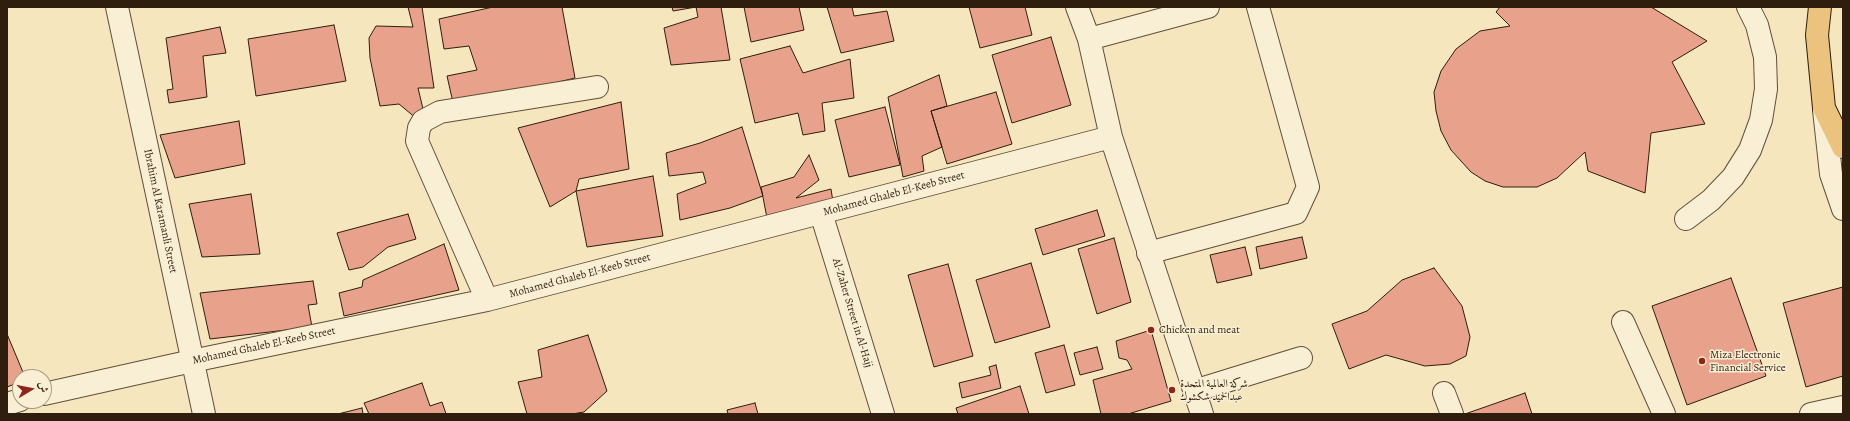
<!DOCTYPE html>
<html>
<head>
<meta charset="utf-8">
<style>
  body { margin:0 }
  #map { position:relative; width:1850px; height:421px; overflow:hidden; background:#f6e6bd; font-family:Alegreya,Amiri,serif }
  canvas { display:block }
  .frame { position:absolute; inset:0; border:8px solid #2f1d0e; pointer-events:none }
  .north { position:absolute; left:12px; top:369px; width:40px; height:40px; box-sizing:border-box; background:#f9efd4; border:1px solid #a89b85; border-radius:50%; rotate:80deg; font-size:11px; font-weight:700; line-height:16px; text-align:center; color:#2f1d0e }
  .north::after { content:''; display:block; margin:auto; width:14px; height:18px; background:#8f2418; clip-path:polygon(50% 0,100% 100%,50% 72%,0 100%) }
</style>
</head>
<body>
<div id="map">
<canvas width="1850" height="421"></canvas>
<div class="frame"></div>
<div class="north">ش</div>
</div>
<script>
const c = document.querySelector('canvas').getContext('2d');
c.lineJoin = 'round';
function paint(path, color) {
  c.fillStyle = color;
  c.fill(path, 'evenodd');
}
function toPath(rows) {
  const path = new Path2D();
  for (const r of rows) {
    path.moveTo(r[0], r[1]);
    for (let i = 2; i < r.length; i += 2) path.lineTo(r[i], r[i + 1]);
  }
  return path;
}
function strokePath(path, color, width, dash) {
  c.strokeStyle = color;
  c.lineWidth = width;
  c.lineCap = dash ? 'butt' : 'round';
  c.setLineDash(dash || []);
  c.stroke(path);
}
function label(font, color, halo, rows, align = 'center') {
  c.font = font + ' Alegreya,Amiri,serif';
  c.lineWidth = 3;
  c.setLineDash([]);
  c.textBaseline = 'middle';
  c.strokeStyle = halo;
  c.fillStyle = color;
  for (const [text, x, y, turn = 0] of rows) {
    c.save();
    c.translate(x, y);
    c.rotate((+turn || 0) * Math.PI / 180);
    c.textAlign = isNaN(turn) ? turn : align;
    if (halo) c.strokeText(text, 0, 0);
    c.fillText(text, 0, 0);
    c.restore();
  }
}
const building = toPath([
  [408,7,422,7,434,88,418,88,423,109,417,119,399,104,380,106,370,58,369,38,376,26,413,27,408,7],
  [493,7,562,7,575,78,454,107,447,76,477,70,469,46,444,49,439,19,493,7],
  [672,7,696,7,673,11,672,7],
  [696,7,721,7,730,60,671,65,664,28,698,17,696,7],
  [744,7,799,7,804,30,751,42,744,7],
  [827,7,852,7,854,16,887,11,894,41,841,53,827,7],
  [969,7,1025,7,1032,35,980,48,969,7],
  [1500,7,1651,7,1707,41,1672,62,1705,124,1651,133,1645,193,1588,171,1585,152,1557,178,1537,187,1503,187,1485,181,1471,172,1451,150,1441,131,1436,111,1434,92,1441,71,1456,49,1480,31,1510,26,1496,12,1500,7],
  [334,25,346,81,256,96,248,39,334,25],
  [220,27,226,53,203,56,207,97,169,103,167,90,173,89,166,38,220,27],
  [1051,37,1071,105,1012,123,992,55,1051,37],
  [790,46,803,73,850,59,854,98,822,103,825,131,803,135,798,113,755,123,740,59,790,46],
  [939,75,947,106,931,111,942,147,922,156,924,171,903,177,888,97,939,75],
  [996,92,1012,144,947,164,931,111,996,92],
  [621,102,629,169,579,179,576,191,550,207,518,128,621,102],
  [885,107,900,165,849,177,835,120,885,107],
  [239,121,245,164,175,178,160,135,239,121],
  [742,127,763,196,730,208,680,220,677,194,706,183,703,172,669,176,666,153,700,143,742,127],
  [809,155,819,180,796,198,831,189,833,202,767,218,761,187,794,177,809,155],
  [653,176,663,236,587,247,576,191,653,176],
  [251,194,260,254,202,257,189,204,251,194],
  [1097,210,1105,236,1043,255,1035,229,1097,210],
  [408,214,416,239,388,247,363,267,349,270,337,233,408,214],
  [1302,237,1307,258,1260,269,1256,247,1302,237],
  [1114,238,1131,302,1097,314,1078,249,1114,238],
  [444,244,459,290,344,316,339,293,362,287,363,280,444,244],
  [1245,247,1252,275,1217,283,1210,255,1245,247],
  [1031,263,1050,327,995,343,976,280,1031,263],
  [948,264,973,356,934,367,908,275,948,264],
  [1434,268,1462,306,1470,337,1466,356,1450,364,1425,366,1386,355,1349,369,1332,324,1367,311,1402,280,1434,268],
  [1731,278,1766,376,1687,405,1652,306,1731,278],
  [313,281,317,304,308,305,312,327,210,339,200,293,313,281],
  [1843,287,1843,376,1806,387,1783,303,1843,287],
  [1151,330,1171,401,1128,414,1101,414,1093,380,1132,369,1127,360,1119,358,1116,341,1151,330],
  [7,334,25,377,20,377,20,382,7,387,7,334],
  [588,335,607,391,584,412,572,414,527,414,518,382,542,377,538,350,588,335],
  [1064,345,1075,385,1046,393,1035,353,1064,345],
  [1097,347,1103,369,1080,375,1074,353,1097,347],
  [996,365,1001,388,962,398,959,383,991,375,989,367,996,365],
  [422,383,430,406,442,402,446,414,369,414,364,403,422,383],
  [1020,386,1029,414,958,414,956,408,1020,386],
  [1525,393,1532,414,1465,414,1525,393],
  [755,403,758,414,728,414,727,410,755,403],
  [362,408,363,414,338,414,362,408]
]);
paint(building, '#e8a28c');
strokePath(building, '#2f1d0e', 1);
const minor = toPath([
  [117,7,204,414],
  [1077,7,1089,39,1111,137,1202,414],
  [1089,39,1208,7],
  [1824,110,1831,174,1843,209],
  [821,213,883,414],
  [1686,219,1711,200,1733,177,1750,150,1761,120,1766,89,1765,57,1757,25,1748,7],
  [1148,253,1296,213,1308,187,1258,7],
  [487,300,417,141,419,128,423,121,440,112,597,87],
  [1623,322,1664,414],
  [1194,391,1301,358],
  [1444,393,1452,414],
  [44,394,192,361,487,300,1111,137],
  [7,404,20,400],
  [1811,414,1843,407]
]);
const major = toPath([
  [1820,7,1817,35,1824,108,1843,147]
]);
strokePath(minor, '#614f3a', 24);
strokePath(major, '#2f1d0e', 24);
strokePath(minor, '#f9efd4', 22);
strokePath(major, '#ebc37e', 22);
for (const [x, y, r, color] of [
  [1151,330,4,"#8f2418"],
  [1702,361,4,"#8f2418"],
  [1172,390,4,"#8f2418"]
]) {
  const dot = new Path2D();
  dot.arc(x, y, r, 0, 2 * Math.PI);
  c.fillStyle = color;
  c.fill(dot);
  strokePath(dot, '#f9efd4', 1.5);
}
label('11px', '#2f1d0e', '#f9efd4', [
  ["Mohamed Ghaleb El-Keeb Street",894,194,-15],
  ["Ibrahim Al Karamanli Street",160,211,78],
  ["Mohamed Ghaleb El-Keeb Street",580,276,-15],
  ["Al-Zaher Street in Al-Hajj",852,313,73],
  ["Mohamed Ghaleb El-Keeb Street",264,346,-12]
]);
label('11px', '#2f1d0e', '#f9efd4', [
  ["Chicken and meat",1159,330],
  ["Miza Electronic",1710,355],
  ["Financial Service",1710,368],
  ["شركة العالمية المتحدة",1180,384],
  ["عبدالحميد شكشوك",1180,397]
], 'left');
</script>
</body>
</html>
